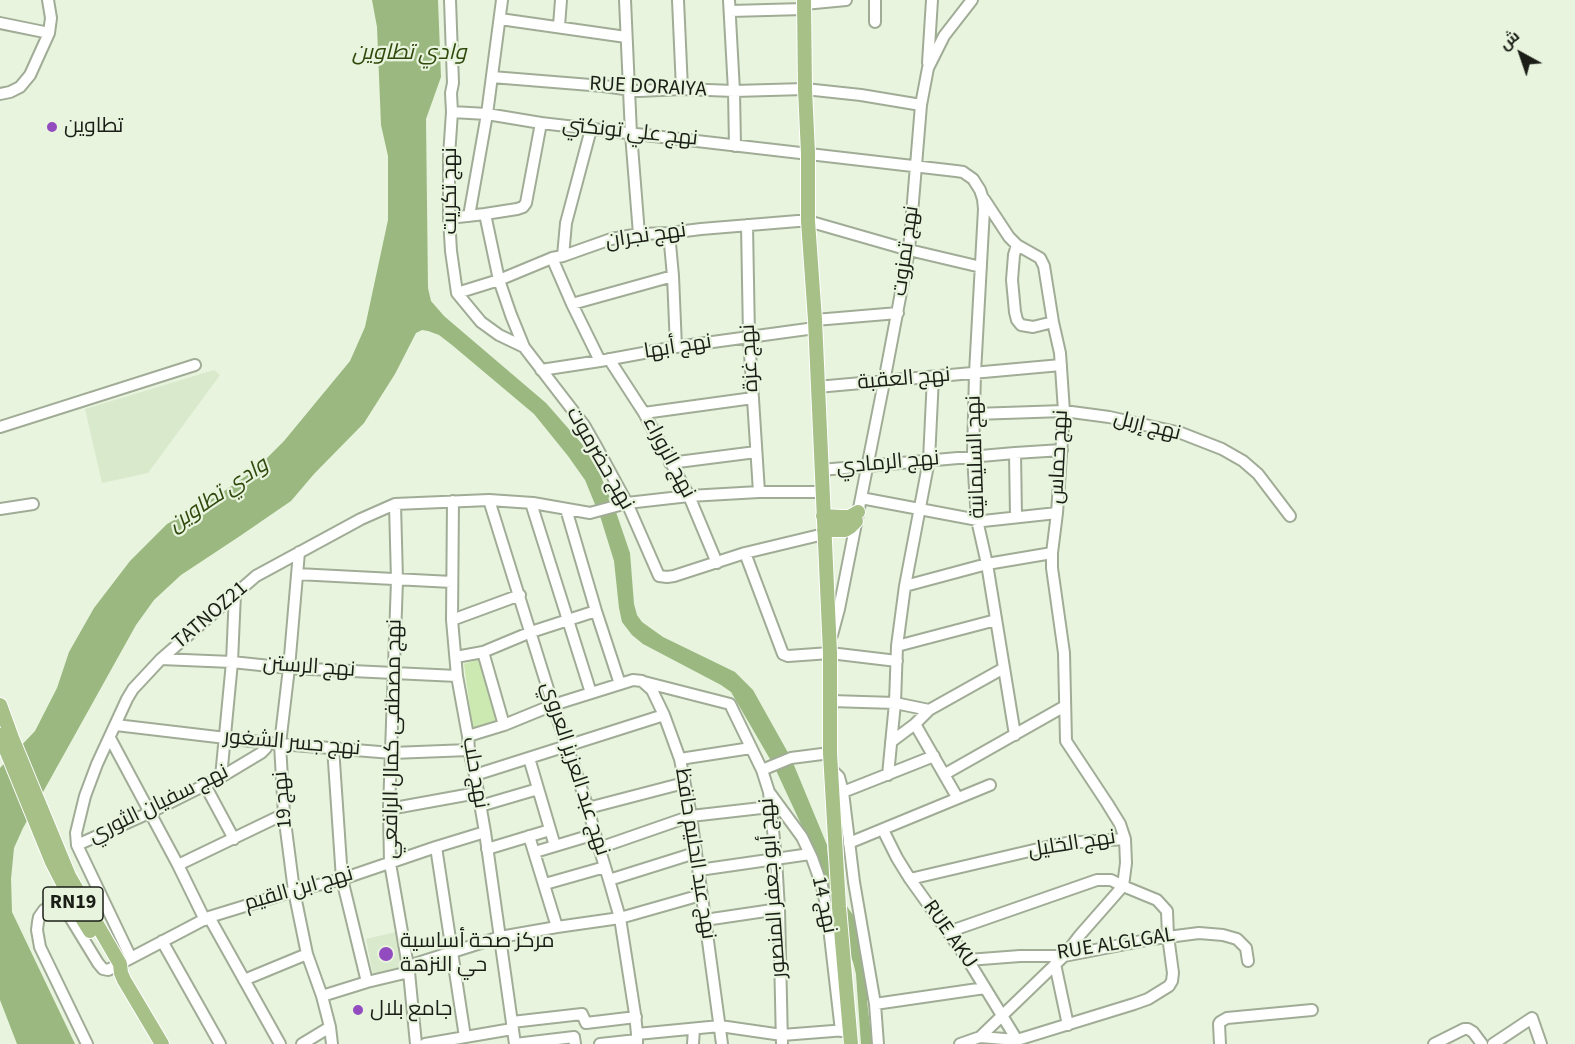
<!DOCTYPE html>
<html>
<head>
<meta charset="utf-8">
<style>
  body { margin:0 }
  #map { position:relative; width:1575px; height:1044px; overflow:hidden; background:#e8f4de; font-family:"Source Sans 3",Cairo,sans-serif }
  canvas { display:block }
  .north { position:absolute; left:1491px; top:24px; width:60px; height:60px; -webkit-text-stroke:4px #e8f4de; paint-order:stroke; rotate:320deg; font-size:16px; font-weight:700; line-height:24px; text-align:center; color:#1a1e16 }
  .north::after { content:''; display:block; margin:auto; width:21px; height:27px; background:#1a1e16; clip-path:polygon(50% 0,100% 100%,50% 72%,0 100%) }
</style>
</head>
<body>
<div id="map">
<canvas width="1575" height="1044"></canvas>
<div class="north">ش</div>
</div>
<script>
const c = document.querySelector('canvas').getContext('2d');
c.lineJoin = 'round';
function paint(path, color) {
  c.fillStyle = color;
  c.fill(path, 'evenodd');
}
function toPath(rows) {
  const path = new Path2D();
  for (const r of rows) {
    path.moveTo(r[0], r[1]);
    for (let i = 2; i < r.length; i += 2) path.lineTo(r[i], r[i + 1]);
  }
  return path;
}
function strokePath(path, color, width, dash) {
  c.strokeStyle = color;
  c.lineWidth = width;
  c.lineCap = dash ? 'butt' : 'round';
  c.setLineDash(dash || []);
  c.stroke(path);
}
function label(font, color, halo, rows, align = 'center') {
  c.font = font + ' "Source Sans 3",Cairo,sans-serif';
  c.lineWidth = 4.5;
  c.setLineDash([]);
  c.textBaseline = 'middle';
  c.strokeStyle = halo;
  c.fillStyle = color;
  for (const [text, x, y, turn = 0] of rows) {
    c.save();
    c.translate(x, y);
    c.rotate((+turn || 0) * Math.PI / 180);
    c.textAlign = isNaN(turn) ? turn : align;
    if (halo) c.strokeText(text, 0, 0);
    c.fillText(text, 0, 0);
    c.restore();
  }
}
paint(toPath([
  [214,370,220,375,148,473,102,483,85,409],
  [400,931,405,969,373,975,366,939]
]), '#d9e9cc');
paint(toPath([
  [482,658,501,722,473,731,464,664]
]), '#cce9b1');
paint(toPath([
  [372,0,438,0,441,77,426,119,428,288,431,301,444,316,546,403,582,444,599,472,616,512,630,553,634,604,637,615,642,622,663,637,735,672,753,690,791,758,827,845,828,858,832,867,833,915,813,850,774,766,731,692,721,685,643,644,632,635,622,622,619,608,614,561,601,519,585,480,568,456,534,414,452,345,439,335,428,331,422,330,416,333,395,374,364,423,314,474,291,501,240,536,181,575,154,600,136,625,23,828,14,848,11,879,12,912,75,1044,17,1044,0,1000,0,768,35,731,57,688,69,652,94,608,130,561,167,524,217,496,256,469,284,441,350,361,365,327,388,220,388,156,381,125,377,27],
  [846,905,858,922,872,1044,861,1044,856,974,847,937]
]), '#9bb880');
strokePath(toPath([
  [855,949,863,967,865,994]
]), '#9bb880', 14);
const minor = toPath([
  [450,0,453,83,451,93,452,112,449,156,449,218,451,251,457,293,481,322,499,335,524,347],
  [625,0,631,134,639,234],
  [678,0,682,89],
  [729,0,734,91,735,146],
  [804,4,846,0],
  [730,11,804,9],
  [500,19,626,37],
  [875,22,875,0],
  [0,23,49,33],
  [559,26,561,0],
  [928,63,932,0],
  [492,77,603,86,639,91,682,89,734,91,805,89,861,95,921,105],
  [0,94,10,92,20,87,30,75,49,33,51,18,48,0],
  [452,112,487,114,541,123,956,171,963,172,973,179,980,190,983,199,984,209,975,373,973,456,977,520,987,564,1015,735],
  [485,214,499,280,511,315,524,347,584,425,596,446,627,503,659,576,667,577,674,576,745,553,824,534],
  [469,216,487,114,502,0],
  [449,218,485,214,517,209,523,207,526,203,541,123],
  [747,225,749,337,759,492],
  [669,233,673,276,676,347],
  [1017,245,1014,255,1012,280,1015,312,1017,320,1021,325,1033,327,1053,322],
  [563,256,566,223,591,129],
  [552,258,572,304,600,361],
  [457,293,499,280,552,258,563,256,611,239,639,234,669,233,701,229,798,221,808,221,909,250,981,267],
  [572,304,673,276],
  [815,320,898,313],
  [609,359,644,413,689,496,717,563],
  [541,370,600,361,676,347,815,328],
  [817,387,1061,365],
  [644,413,753,398],
  [974,414,1064,411,1109,417,1181,433,1222,449,1243,461,1258,474,1290,516],
  [0,427,195,365],
  [1015,453,1016,517],
  [670,463,756,452],
  [821,470,1015,453,1062,450],
  [861,498,983,521,1057,513],
  [489,500,553,705,588,808,595,834,609,880,620,918,635,1014,637,1034,637,1044],
  [453,501,452,620,457,676,468,736,469,750,475,775,485,832,515,1044],
  [531,503,591,693],
  [395,504,397,580,389,809,390,863,409,972,416,1044],
  [0,509,33,504],
  [566,509,596,611,620,684],
  [299,552,289,668,280,744,284,814,294,891,307,954,322,996,330,1027,332,1044],
  [745,553,783,654,788,656,830,653,897,661],
  [297,574,452,582],
  [905,586,987,564,1052,553],
  [452,620,520,595],
  [832,635,839,609,884,382,909,250,921,105,928,68,944,36,972,0],
  [897,646,996,620],
  [483,652,504,725],
  [456,657,483,652,531,632,596,611],
  [161,659,232,662,289,668,457,676],
  [644,682,730,704,762,770,769,792,776,859,779,909,782,1044],
  [831,701,895,703,929,710],
  [915,724,957,797],
  [116,725,268,743,392,753,469,750],
  [468,736,504,725,553,705,633,680,642,681,652,690,664,715,680,759,691,816,722,1044],
  [110,738,178,865,205,920],
  [891,742,915,724,929,710,1004,668],
  [333,747,342,879,367,982],
  [529,758,555,846],
  [680,759,751,748],
  [831,769,839,777,843,792,854,882,875,1004,878,1044],
  [762,770,791,758,830,753],
  [945,774,1065,706],
  [475,775,664,715],
  [888,775,895,703,897,646,905,586,929,460,933,377],
  [221,777,232,662,235,593],
  [205,785,234,839],
  [769,792,802,837,812,858,822,886,827,910,841,1031],
  [843,792,934,756],
  [480,806,538,789],
  [588,808,684,783],
  [389,809,477,793],
  [883,830,897,858,910,879,968,960,1017,1040],
  [529,836,557,927],
  [849,843,990,785],
  [77,845,149,813,221,777,261,753,266,748,268,743],
  [436,847,465,1037],
  [599,848,691,816,770,807],
  [487,849,550,830],
  [535,852,595,834],
  [178,865,284,814],
  [699,870,810,854],
  [910,879,1051,846,1067,843,1125,839],
  [609,880,695,853],
  [545,884,605,867],
  [209,917,280,1044],
  [705,920,779,909],
  [948,932,1097,880,1111,880,1123,886,1080,935,1064,956,980,1037],
  [162,941,220,1044],
  [131,958,77,845,76,833,85,796,97,764,127,699,133,689,161,659,256,576,361,519,395,504,489,500,533,503,590,513,627,503,689,496,759,492,823,492],
  [968,960,1020,956,1064,956,1152,939,1199,933,1223,935,1237,939,1246,948,1248,961],
  [1055,964,1068,1025],
  [408,966,500,937,557,927,620,918,701,895],
  [244,980,307,954],
  [322,996,367,982,409,972],
  [875,1004,985,988],
  [512,1022,582,1014,586,1023,636,1017],
  [637,1034,720,1026,782,1035,846,1030],
  [87,1044,40,947,37,930,38,922,39,917,44,910,49,907,59,905,65,909,98,963,103,969,108,970,209,917,294,891,342,879,436,847,485,832],
  [302,1044,330,1027],
  [425,1044,512,1029],
  [515,1044,574,1037,575,1044],
  [600,1044,637,1040],
  [693,1044,694,1029],
  [960,1044,980,1037,1017,1040,1134,1004,1148,999,1169,986,1172,981,1173,973,1168,936,1167,911,1157,900,1123,886,1126,863,1125,839,1120,824,1107,803,1066,741,1064,653,1052,568,1052,553,1057,513,1064,411,1060,353,1053,322,1044,266,1040,258,1017,245,1009,237,984,199],
  [1220,1044,1219,1024,1220,1022,1227,1018,1312,1010],
  [1434,1044,1464,1029,1468,1029,1473,1032,1482,1044],
  [1493,1044,1532,1018,1541,1044]
]);
const major = toPath([
  [804,0,805,89,808,153,808,221,815,320,830,653,830,753,839,907,851,1044],
  [823,516,841,517,849,517,858,512],
  [824,530,845,530,850,527,856,521],
  [0,705,12,738,69,876,120,964,121,973,124,980,162,1044],
  [0,735,52,862,74,905,90,931]
]);
strokePath(minor, '#a1ac97', 14);
strokePath(major, '#fff', 16);
strokePath(minor, '#fff', 10);
strokePath(major, '#a6c088', 14);
for (const [x, y, r, color] of [
  [52,127,6,"#934cc0"],
  [386,954,8,"#934cc0"],
  [358,1010,6,"#934cc0"]
]) {
  const dot = new Path2D();
  dot.arc(x, y, r, 0, 2 * Math.PI);
  c.fillStyle = color;
  c.fill(dot);
  strokePath(dot, '#e8f4de', 2);
}
for (const [x, y, w] of [
  [73,904,60]
]) {
  const box = new Path2D();
  box.roundRect(x - w / 2, y - 17, w, 34, 4.5);
  c.fillStyle = '#e8f4de';
  c.fill(box);
  strokePath(box, '#1a1e16', 1.5);
}
label('bold 20px', '#1a1e16', null, [
  ["RN19",73,904]
]);
label('21px', '#1a1e16', '#e8f4de', [
  ["RUE DORAIYA",648,88,3],
  ["نهج علي تونكتي",630,133,6],
  ["نهج تكريت",451,191,-90],
  ["نهج نجران",646,237,-8],
  ["نهج تمزوت",907,251,-82],
  ["نهج أبها",678,348,-9],
  ["نهج غزة",751,358,-93],
  ["نهج العقبة",904,380,-5],
  ["نهج إربل",1147,427,14],
  ["نهج السليمانية",977,457,-92],
  ["نهج حماس",1060,457,-87],
  ["نهج الزوراء",668,458,62],
  ["نهج حضرموت",599,459,60],
  ["نهج الرمادي",888,464,-5],
  ["TATNOZ21",211,616,-41],
  ["نهج الرستن",309,668,4],
  ["نهج مصطفى كمال الرافعي",394,739,-89],
  ["نهج جسر الشغور",292,744,5],
  ["نهج عبد العزيز العروي",574,769,72],
  ["نهج حلب",474,773,80],
  ["نهج 19",284,800,-95],
  ["نهج سفيان الثوري",159,805,-26],
  ["نهج الخليل",1072,845,-9],
  ["نهج عبد الحليم حافظ",694,854,81],
  ["نهج أبو جعفر المنصور",774,888,-94],
  ["نهج ابن القيم",299,890,-16],
  ["نهج 14",823,905,78],
  ["RUE AKU",949,935,55],
  ["RUE ALGLGAL",1116,945,-9]
]);
label('21px', '#1a1e16', '#e8f4de', [
  ["تطاوين",64,127],
  ["مركز صحة أساسية",400,942],
  ["حي النزهة",400,966],
  ["جامع بلال",370,1010]
], 'left');
label('italic 22px', '#304a0d', '#e8f4de', [
  ["وادي تطاوين",409,54],
  ["وادي تطاوين",219,496,-34]
]);
</script>
</body>
</html>
